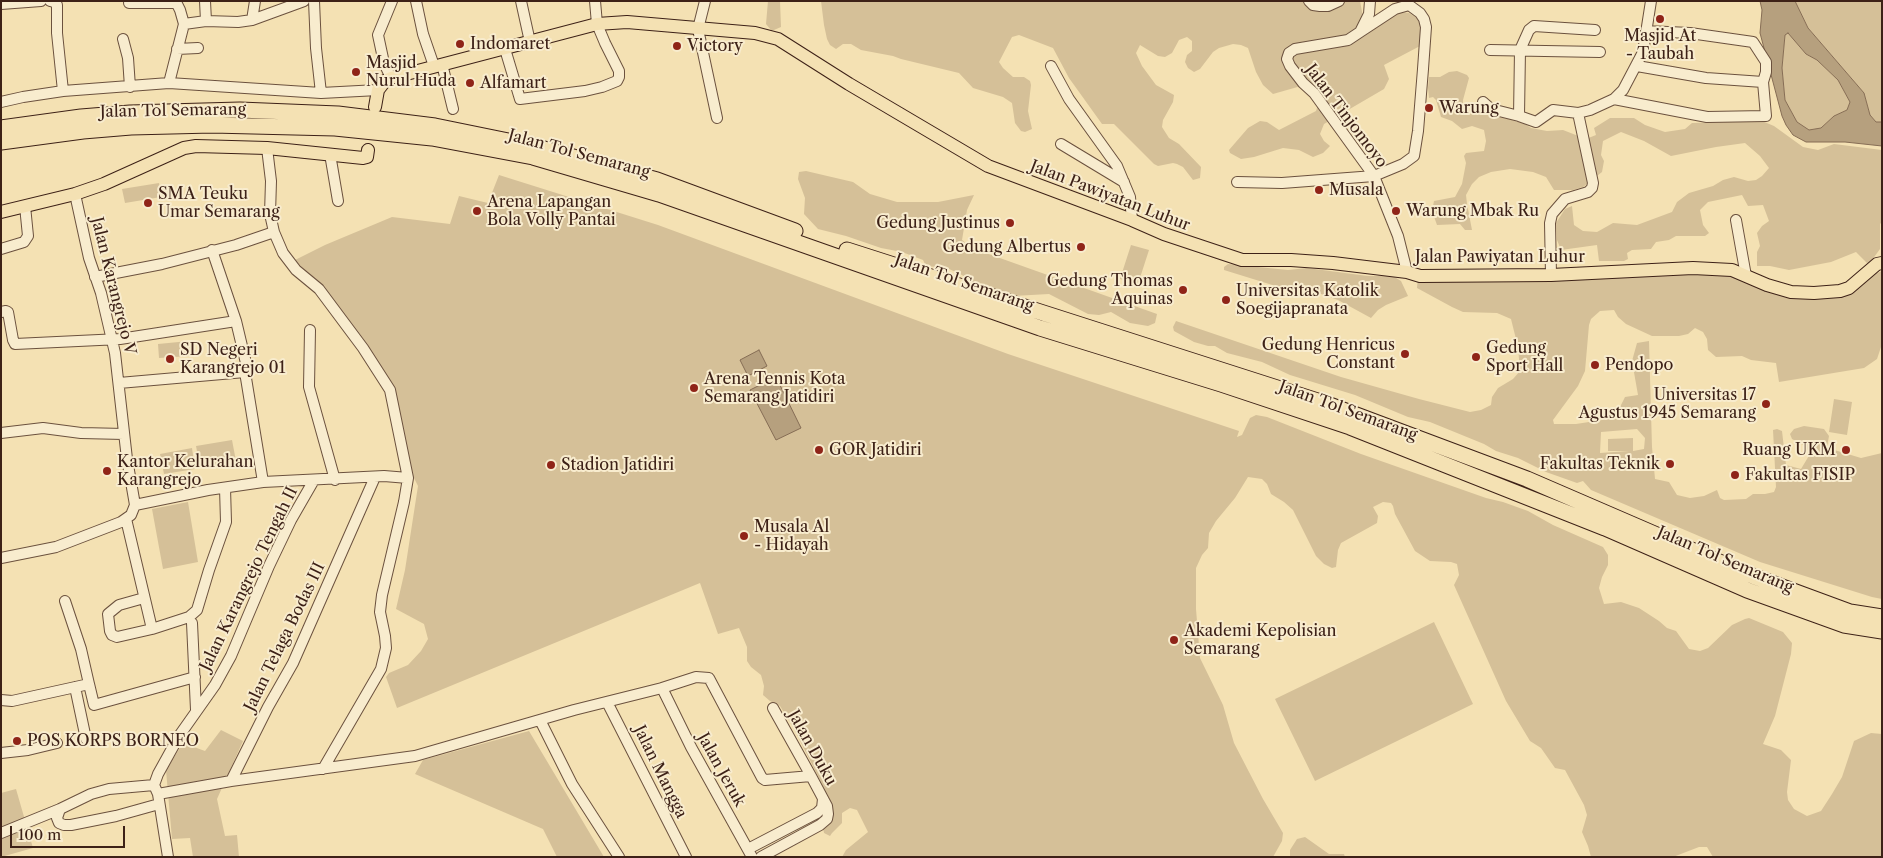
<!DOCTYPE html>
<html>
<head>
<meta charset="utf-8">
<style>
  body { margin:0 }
  #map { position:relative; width:1883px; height:858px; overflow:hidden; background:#f4e1b3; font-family:"Libre Caslon Text",serif }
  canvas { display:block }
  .frame { position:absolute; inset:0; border:2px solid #3d2117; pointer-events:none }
  .scale { position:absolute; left:10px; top:826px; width:115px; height:22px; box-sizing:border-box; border:2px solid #3d2117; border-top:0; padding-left:6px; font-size:15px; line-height:18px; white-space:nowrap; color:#3d2117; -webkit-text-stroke:4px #f8ecce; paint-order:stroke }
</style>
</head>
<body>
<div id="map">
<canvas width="1883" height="858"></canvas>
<div class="frame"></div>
<div class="scale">100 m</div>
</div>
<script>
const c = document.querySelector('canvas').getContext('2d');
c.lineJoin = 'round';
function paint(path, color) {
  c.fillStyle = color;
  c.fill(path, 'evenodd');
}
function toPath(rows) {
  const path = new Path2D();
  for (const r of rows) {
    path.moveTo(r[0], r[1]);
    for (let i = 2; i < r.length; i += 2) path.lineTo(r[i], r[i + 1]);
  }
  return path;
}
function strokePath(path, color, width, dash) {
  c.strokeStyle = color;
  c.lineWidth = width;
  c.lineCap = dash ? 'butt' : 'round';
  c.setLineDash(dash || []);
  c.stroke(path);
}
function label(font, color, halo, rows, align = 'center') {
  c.font = font + ' "Libre Caslon Text",serif';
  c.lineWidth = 4;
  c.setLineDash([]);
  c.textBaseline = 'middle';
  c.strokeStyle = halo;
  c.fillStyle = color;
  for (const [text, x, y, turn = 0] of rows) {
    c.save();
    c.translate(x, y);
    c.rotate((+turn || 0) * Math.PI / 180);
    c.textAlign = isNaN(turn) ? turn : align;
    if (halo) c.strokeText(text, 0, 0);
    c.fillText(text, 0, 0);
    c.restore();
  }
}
paint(toPath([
  [768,1,780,1,781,27,774,30,771,30,766,24],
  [821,1,1360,1,1363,17,1369,19,1396,11,1409,13,1427,24,1420,46,1384,65,1389,79,1384,89,1324,124,1320,134,1324,141,1330,146,1323,153,1313,157,1299,150,1283,148,1254,157,1241,159,1230,153,1229,150,1248,128,1260,121,1267,122,1279,130,1316,111,1321,96,1308,84,1273,94,1263,85,1256,72,1248,48,1241,45,1233,44,1219,48,1213,52,1200,69,1194,72,1188,68,1185,62,1187,55,1192,51,1192,41,1187,37,1179,40,1172,53,1165,57,1158,56,1140,45,1136,53,1142,66,1156,85,1174,95,1173,102,1163,120,1162,127,1169,138,1179,144,1201,167,1200,178,1193,180,1183,167,1177,164,1173,163,1158,166,1154,164,1114,124,1102,124,1069,78,1053,48,1019,35,1012,37,999,62,1003,68,1013,77,1024,77,1030,81,1031,85,1028,111,1032,129,1025,132,1021,131,1015,123,1012,103,1003,97,973,88,959,73,901,59,893,56,861,50,851,44,843,44,836,49,830,45,827,39,824,25],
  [1795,1,1882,1,1882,122,1876,122,1870,115,1864,93,1808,28],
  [1787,33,1789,33,1806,54,1817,60,1838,80,1850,102,1847,110,1834,116,1821,128,1809,131,1797,122,1785,100,1782,68,1785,35],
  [1457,71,1467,75,1469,78,1463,100,1463,104,1467,111,1508,119,1525,124,1531,128,1547,131,1563,130,1586,139,1596,135,1594,128,1610,118,1634,118,1645,125,1665,132,1685,129,1692,123,1762,121,1774,126,1803,147,1818,150,1834,144,1882,150,1882,222,1880,224,1880,249,1872,260,1867,263,1856,252,1831,262,1789,270,1770,266,1757,266,1757,252,1760,246,1757,233,1762,226,1769,221,1763,205,1748,206,1742,195,1708,202,1700,210,1703,225,1709,233,1705,236,1676,236,1669,240,1656,242,1651,249,1632,250,1627,253,1628,259,1624,261,1599,261,1597,245,1561,250,1557,240,1556,223,1565,209,1572,206,1574,225,1583,231,1597,232,1613,223,1637,225,1672,212,1677,202,1689,193,1713,186,1723,180,1734,177,1748,181,1756,180,1762,176,1769,168,1760,156,1745,143,1716,147,1671,156,1644,141,1621,132,1603,141,1601,155,1604,161,1602,172,1583,187,1573,190,1554,190,1546,177,1533,172,1510,169,1491,172,1479,177,1472,184,1466,195,1467,204,1472,230,1465,230,1460,224,1437,225,1432,211,1434,201,1455,197,1462,184,1466,163,1464,156,1466,153,1484,151,1486,141,1484,130,1472,126,1462,129,1452,121,1441,117,1436,100,1433,97,1429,98,1428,88,1429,77,1440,77,1449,72],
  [806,171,853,182,870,194,897,202,938,202,974,195,967,210,962,240,967,244,983,252,1157,314,1155,323,1148,326,1130,323,1111,312,1099,315,1088,314,1049,294,1013,296,983,284,968,280,962,275,947,268,926,266,923,260,902,252,881,248,846,236,818,229,804,214,805,198,798,179,799,172],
  [499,175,658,225,1008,354,1239,431,1237,437,1242,435,1250,418,1256,415,1267,417,1361,454,1486,498,1503,502,1528,511,1553,525,1603,547,1608,555,1608,565,1602,577,1599,588,1604,604,1621,602,1639,608,1659,621,1667,628,1676,631,1689,649,1700,651,1708,648,1732,625,1745,619,1749,618,1783,632,1792,643,1791,654,1775,716,1763,744,1781,750,1791,760,1787,792,1788,800,1794,809,1807,816,1821,811,1832,794,1842,777,1854,741,1871,733,1882,734,1882,857,1713,857,1707,847,1699,847,1673,857,1591,857,1588,846,1582,832,1587,815,1584,805,1565,770,1555,768,1541,748,1530,741,1506,701,1454,585,1459,575,1457,564,1451,562,1430,561,1415,551,1395,514,1393,506,1391,503,1383,502,1373,507,1378,516,1377,523,1341,543,1338,550,1336,567,1332,568,1324,564,1316,556,1293,510,1284,502,1271,494,1267,484,1262,479,1248,477,1235,498,1216,521,1209,533,1208,548,1202,555,1196,568,1196,609,1200,658,1223,705,1234,743,1263,799,1283,833,1282,841,1273,857,842,857,846,850,868,832,857,810,850,808,842,813,842,823,832,833,830,836,824,833,823,828,831,819,833,809,822,784,794,729,780,706,770,701,763,695,764,686,761,675,751,667,747,661,747,647,739,628,718,634,700,583,397,708,386,677,389,673,408,665,421,651,428,639,424,624,396,609,405,570,418,486,410,470,394,392,326,292,295,260,325,245,392,217,450,224,459,196,488,203],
  [159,183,161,197,125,203,122,189],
  [1131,245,1149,250,1138,284,1120,279],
  [1228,264,1288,270,1307,268,1368,276,1393,276,1401,281,1408,296,1386,305,1378,310,1371,318,1338,300,1301,287,1282,288,1224,270,1224,267],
  [1882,271,1882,344,1877,359,1864,368,1779,382,1776,363,1751,360,1742,356,1716,357,1708,350,1707,339,1703,332,1695,328,1688,334,1679,336,1652,336,1626,324,1618,317,1614,310,1600,311,1591,319,1589,325,1585,371,1578,386,1553,420,1554,424,1576,424,1602,420,1607,413,1620,407,1625,397,1638,395,1632,361,1637,343,1649,341,1652,447,1655,479,1669,482,1677,495,1690,498,1704,496,1717,490,1720,498,1724,500,1746,499,1753,494,1765,494,1774,492,1776,487,1773,430,1777,429,1782,431,1786,465,1801,469,1810,454,1805,446,1792,439,1790,434,1794,429,1804,426,1824,429,1829,436,1827,447,1831,449,1861,458,1882,453,1882,599,1872,597,1760,562,1591,490,1583,481,1577,483,1546,472,1518,458,1496,451,1484,444,1430,422,1408,417,1355,395,1290,375,1262,362,1227,353,1215,346,1208,346,1194,342,1174,331,1173,327,1176,321,1341,377,1419,399,1470,412,1481,410,1491,405,1492,397,1498,388,1513,379,1520,371,1518,347,1511,319,1497,313,1463,312,1452,307,1417,288,1418,277,1540,272,1734,274,1804,298,1830,298,1847,293,1872,275],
  [1637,429,1645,438,1644,449,1633,451,1633,438,1608,439,1608,451,1629,451,1600,453,1601,432],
  [189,341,190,356,159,358,158,344],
  [1834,399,1852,402,1847,435,1829,432],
  [232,440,236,461,200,467,196,446],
  [192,448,195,469,164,474,160,454],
  [188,502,198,562,163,569,152,509],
  [1434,622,1473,704,1315,781,1275,699],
  [221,730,243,741,217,799,225,836,237,835,239,857,193,857,190,838,172,839,166,770,183,743,205,751],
  [529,731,604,857,557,857,543,829,415,774,423,760],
  [16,789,33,848,1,857,1,793],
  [1305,837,1329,854,1344,854,1345,857,1290,857,1290,850,1297,839]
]), '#d5c098');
const water = toPath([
  [1760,1,1795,1,1808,28,1864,93,1870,115,1876,122,1882,122,1882,146,1845,142,1806,142,1793,135,1786,125,1782,116,1760,33,1762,10,1760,1],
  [1788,33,1806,54,1817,60,1838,80,1850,102,1847,110,1834,116,1821,128,1809,130,1797,122,1785,100,1782,68,1785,35,1788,33],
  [759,350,767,366,748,376,740,360,759,350],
  [776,377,801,428,776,440,750,390,776,377]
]);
paint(water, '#b6a07e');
strokePath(water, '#866d55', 1);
const minor = toPath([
  [50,1,54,2,57,5,57,33,63,91],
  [205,1,206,21],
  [314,1,316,48,321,93],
  [416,1,423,34,434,66],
  [521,1,530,42],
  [705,1,698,29,717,118],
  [1309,1,1313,5,1320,6,1328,6,1339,1],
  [1370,1,1369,14,1360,32,1348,40,1295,49,1289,53,1287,59,1290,66,1303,83,1314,93,1374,176,1398,236,1407,272],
  [129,3,173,3,177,4,180,10,184,24],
  [1,4,41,1],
  [252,20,255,1],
  [123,39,128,58,130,87],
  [177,49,198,48],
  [505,49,520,99,585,91,602,87,617,81,619,77,619,71,605,43,597,24,595,1],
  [1490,50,1600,52],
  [442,64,453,109],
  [1051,66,1069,99,1117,166,1130,197,1132,220],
  [1637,66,1706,78,1763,82],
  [391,78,384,63,378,35,392,1],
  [169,83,184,24,206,21,238,22,252,20,304,1],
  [1614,99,1707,117,1766,116,1763,82,1766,72,1766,62,1753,42,1690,33,1646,31],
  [1,102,23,97,63,91,169,83,321,93,378,90],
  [1483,102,1491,109,1519,116],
  [1578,113,1553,110,1536,122,1519,116,1520,50,1529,30,1534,26,1595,30],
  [1061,144,1124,182],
  [267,148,271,181,270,214,274,232,283,253,296,270,319,289,363,348,390,390,408,478,404,502,382,595,380,612,385,636,386,648,381,669,323,769],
  [330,154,338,201],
  [1237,182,1282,183,1374,176,1403,164,1414,156,1418,131,1423,69,1426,27,1424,19,1420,13,1409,5,1395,9,1360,32],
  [75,194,89,258,101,293,115,353,127,459,135,505],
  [1736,220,1746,276],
  [1,249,24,242,28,236,25,206],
  [212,250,236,321,246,363,245,372,263,482],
  [1551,275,1550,223,1552,214,1565,199,1588,192,1592,188,1593,183,1578,113,1590,110,1614,99,1623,90,1643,52,1651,1],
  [95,277,162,264,236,245,274,232],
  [1,312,6,311,8,312,13,340,15,344,120,339,236,321],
  [310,330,309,387,335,480],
  [119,383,245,372],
  [1,433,43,428,81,433,124,434],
  [126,519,152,629,189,617,197,610,209,570,226,522,225,488],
  [1,558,56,547,121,522,131,515,135,505,208,490,263,482,384,476,408,478],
  [144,598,119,605,108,614,110,631,112,635,117,637,152,629],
  [65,601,81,649,89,684],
  [192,623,196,710],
  [75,687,86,739],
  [1,700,12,701,89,684,94,705,195,677],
  [607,702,686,857],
  [540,720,572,784,619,857],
  [1,753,28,750,57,743],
  [231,781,268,707,293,663,375,477],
  [154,785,109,789,91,794,60,809,57,818,59,823,64,825,71,825,116,816,159,804],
  [158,794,231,781,415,756,574,710,662,688],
  [1,833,60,809],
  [748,849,817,813,822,808,823,799],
  [168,857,158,794,154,785,158,774,179,736,215,685,231,656,269,566,291,520,314,480],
  [752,857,691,747,662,688,696,677,709,678,762,778,765,780,811,776],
  [761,857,820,825,827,819,828,814,827,806,811,776,773,708]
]);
const major = toPath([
  [375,107,378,90,385,81,391,78,597,24,627,22,755,33,778,39,849,84,988,166,1132,220,1164,234,1242,260,1291,260,1333,263,1407,272,1420,276,1551,275,1693,268,1732,270,1767,285,1791,292,1814,293,1840,291,1849,288,1877,264,1882,263],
  [1,212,75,194,104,184,184,148,196,146,267,148,363,158,367,157,368,150]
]);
const highway = toPath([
  [1,128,81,117,130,113,240,110,338,114,435,126,533,146,657,180,795,231],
  [1,142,83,131,131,127,212,125,335,128,432,138,533,157,659,194,1040,328,1221,384,1350,427,1605,528,1747,590,1844,625,1882,631],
  [847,250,1327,404,1527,479,1747,574,1850,612,1882,617]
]);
strokePath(minor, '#6b513e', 12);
strokePath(major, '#3d2117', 14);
strokePath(highway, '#3d2117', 17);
strokePath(minor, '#f8ecce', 10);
strokePath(major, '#f4e1b3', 12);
strokePath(highway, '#f4e1b3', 15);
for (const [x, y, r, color] of [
  [1660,19,5,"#8f2418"],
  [460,44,5,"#8f2418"],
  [677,46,5,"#8f2418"],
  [356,72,5,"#8f2418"],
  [470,83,5,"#8f2418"],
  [1429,108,5,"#8f2418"],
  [1319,190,5,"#8f2418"],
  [148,203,5,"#8f2418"],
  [477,211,5,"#8f2418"],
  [1396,211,5,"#8f2418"],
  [1010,223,5,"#8f2418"],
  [1081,247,5,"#8f2418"],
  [1183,290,5,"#8f2418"],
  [1226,300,5,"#8f2418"],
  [1405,354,5,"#8f2418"],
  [1476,357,5,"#8f2418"],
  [170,359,5,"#8f2418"],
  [1595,365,5,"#8f2418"],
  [694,388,5,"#8f2418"],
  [1766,404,5,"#8f2418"],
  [819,450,5,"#8f2418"],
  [1846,450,5,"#8f2418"],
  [1670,464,5,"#8f2418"],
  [551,465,5,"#8f2418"],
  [107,471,5,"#8f2418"],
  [1735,475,5,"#8f2418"],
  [744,536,5,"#8f2418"],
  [1174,640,5,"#8f2418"],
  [17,741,5,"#8f2418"]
]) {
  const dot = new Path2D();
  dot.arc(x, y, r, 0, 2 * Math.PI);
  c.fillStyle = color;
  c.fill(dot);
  strokePath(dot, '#f8ecce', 2);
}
label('16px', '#3d2117', '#f8ecce', [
  ["Masjid At",1660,36,"center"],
  ["- Taubah",1660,54,"center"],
  ["Indomaret",470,44],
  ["Victory",687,46],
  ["Masjid",366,63],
  ["Nurul Huda",366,81],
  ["Alfamart",480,83],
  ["Warung",1439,108],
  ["Musala",1329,190],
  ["SMA Teuku",158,194],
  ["Umar Semarang",158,212],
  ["Arena Lapangan",487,202],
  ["Bola Volly Pantai",487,220],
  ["Warung Mbak Ru",1406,211],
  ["Gedung Justinus",1000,223,"right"],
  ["Gedung Albertus",1071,247,"right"],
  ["Gedung Thomas",1173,281,"right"],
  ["Aquinas",1173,299,"right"],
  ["Universitas Katolik",1236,291],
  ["Soegijapranata",1236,309],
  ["Gedung Henricus",1395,345,"right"],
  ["Constant",1395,363,"right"],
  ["Gedung",1486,348],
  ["Sport Hall",1486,366],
  ["SD Negeri",180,350],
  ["Karangrejo 01",180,368],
  ["Pendopo",1605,365],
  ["Arena Tennis Kota",704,379],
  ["Semarang Jatidiri",704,397],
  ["Universitas 17",1756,395,"right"],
  ["Agustus 1945 Semarang",1756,413,"right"],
  ["GOR Jatidiri",829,450],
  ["Ruang UKM",1836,450,"right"],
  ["Kantor Kelurahan",117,462],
  ["Karangrejo",117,480],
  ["Fakultas Teknik",1660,464,"right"],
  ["Stadion Jatidiri",561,465],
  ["Fakultas FISIP",1745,475],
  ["Musala Al",754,527],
  ["- Hidayah",754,545],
  ["Akademi Kepolisian",1184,631],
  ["Semarang",1184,649],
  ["POS KORPS BORNEO",27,741]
], 'left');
label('16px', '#3d2117', '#f8ecce', [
  ["Jalan Tol Semarang",173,111,-1],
  ["Jalan Tinjomoyo",1346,116,53],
  ["Jalan Tol Semarang",579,154,15],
  ["Jalan Pawiyatan Luhur",1110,196,21],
  ["Jalan Pawiyatan Luhur",1500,257],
  ["Jalan Tol Semarang",964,283,19],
  ["Jalan Karangrejo V",113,286,76],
  ["Jalan Tol Semarang",1348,411,20],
  ["Jalan Tol Semarang",1725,560,23],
  ["Jalan Karangrejo Tengah II",249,579,-64],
  ["Jalan Telaga Bodas III",285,637,-64],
  ["Jalan Duku",812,748,61],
  ["Jalan Jeruk",721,770,61],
  ["Jalan Mangga",660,772,64]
]);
</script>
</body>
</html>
